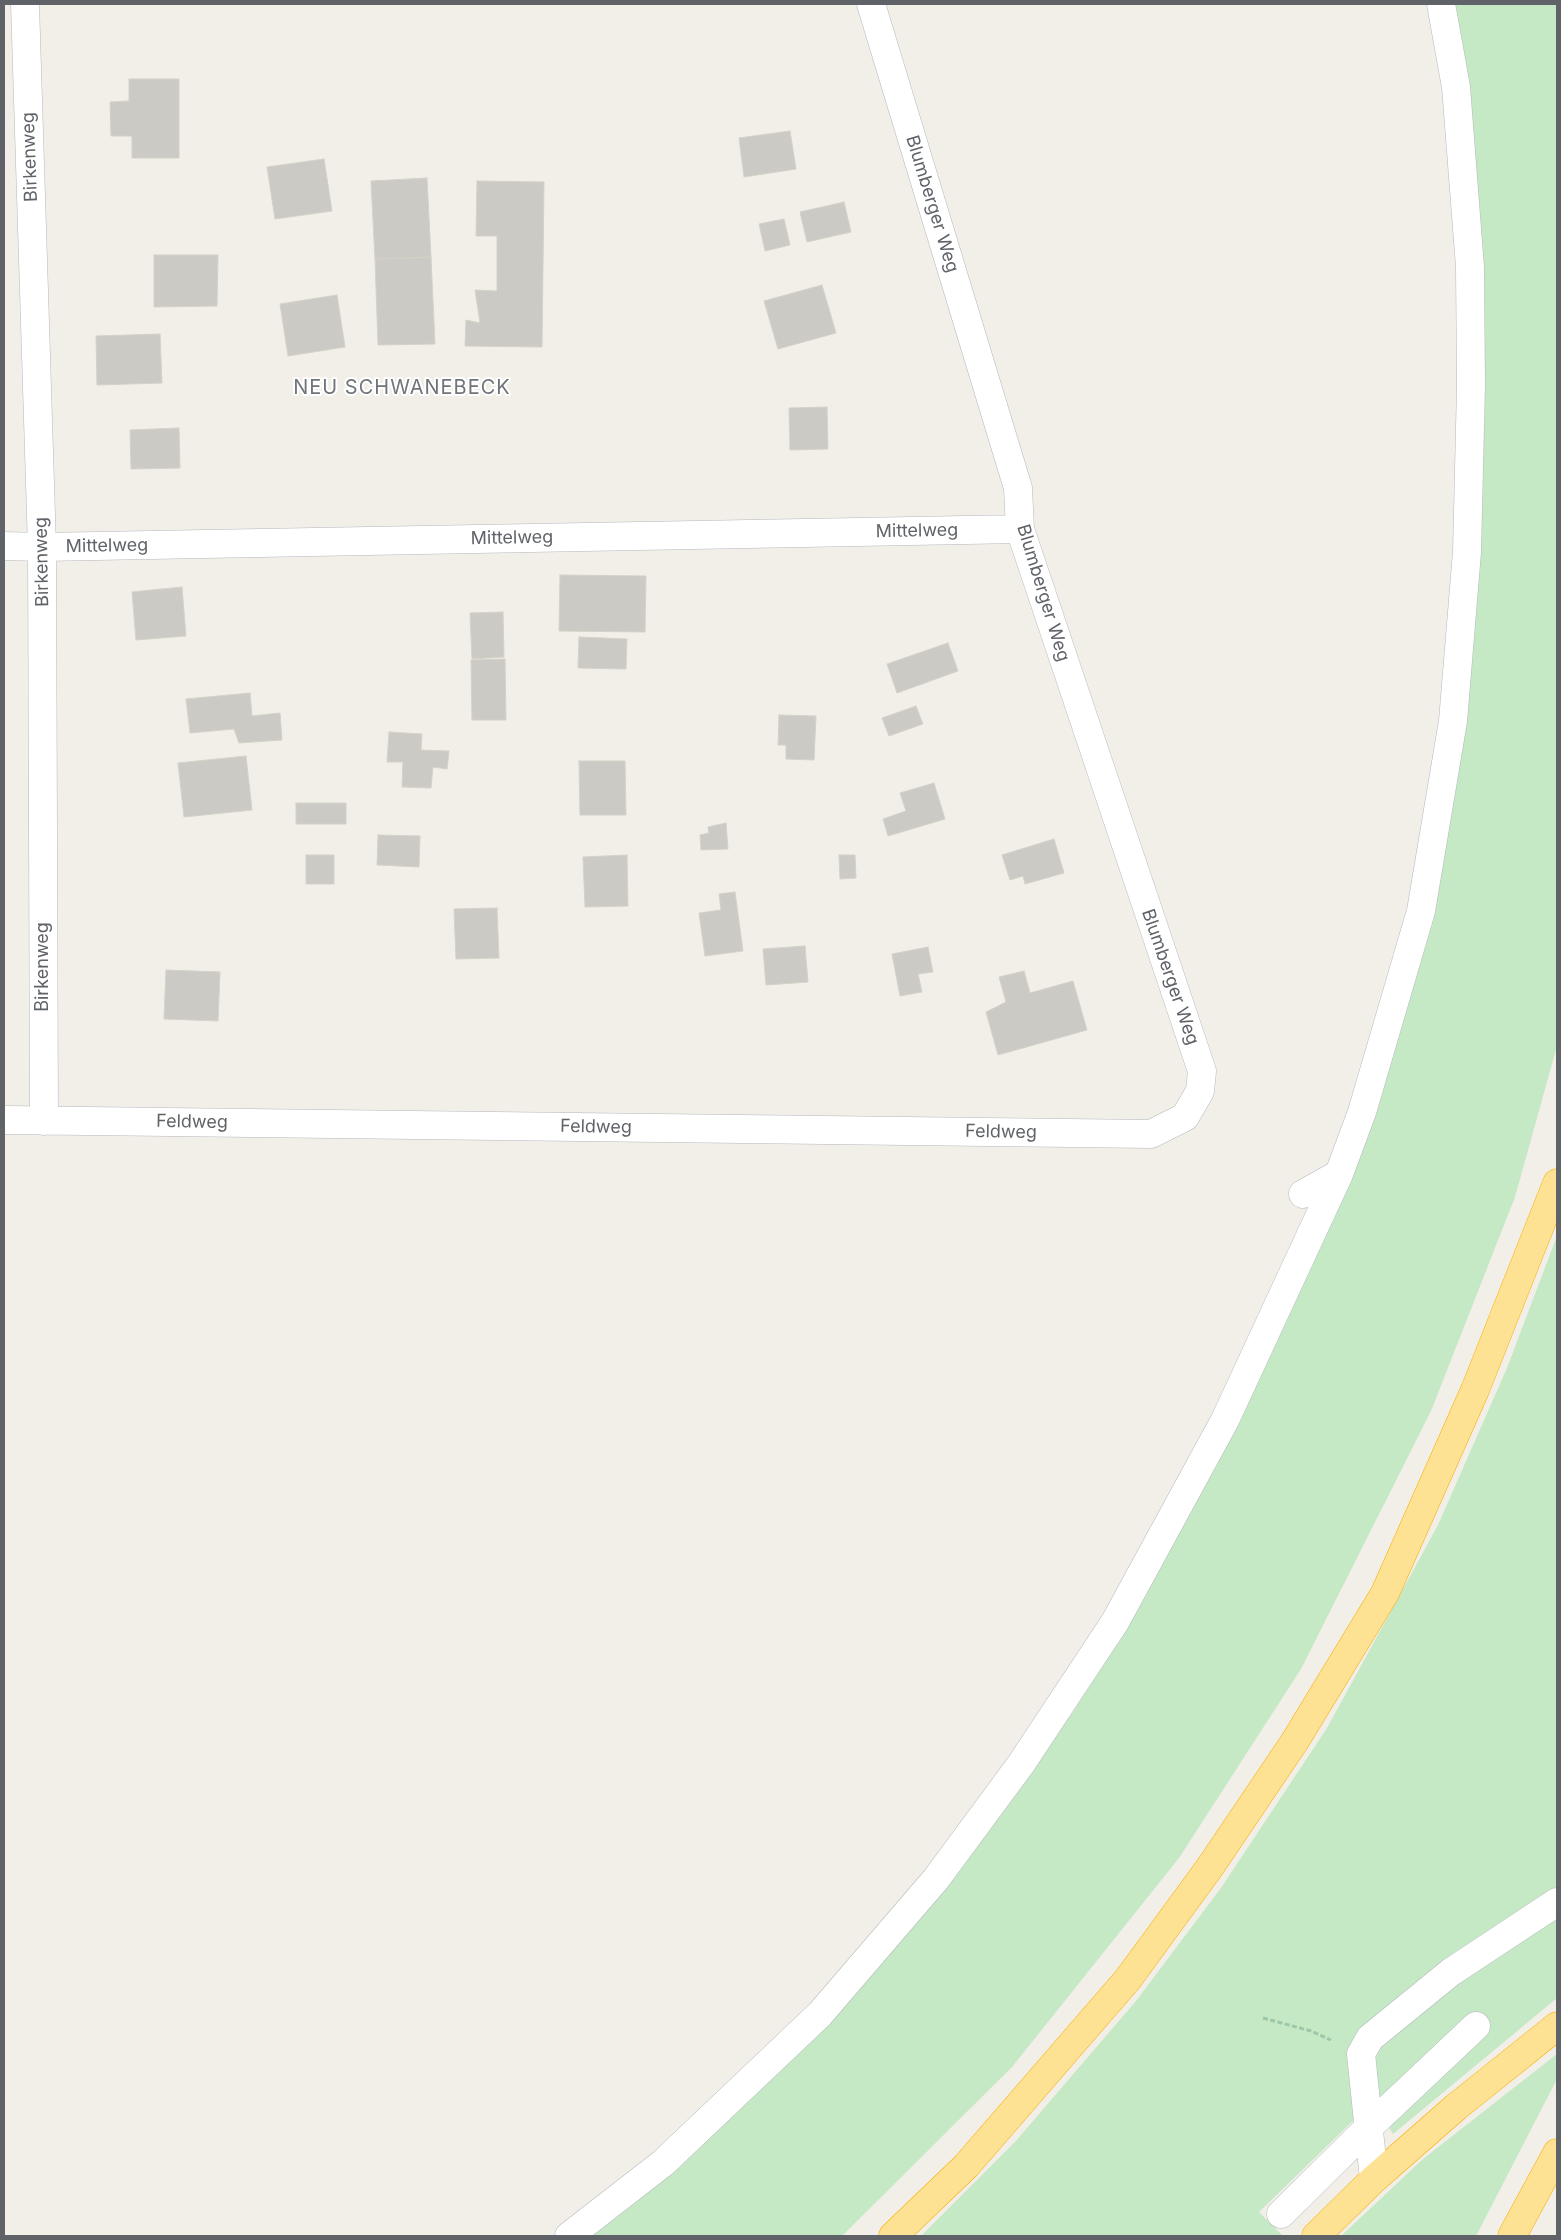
<!DOCTYPE html>
<html>
<head>
<meta charset="utf-8">
<style>
  body { margin:0 }
  #map { position:relative; width:1561px; height:2240px; overflow:hidden; background:#f1efe8; font-family:Inter,sans-serif }
  canvas { display:block }
  .frame { position:absolute; inset:0; border:5px solid #5f6368; pointer-events:none }
</style>
</head>
<body>
<div id="map">
<canvas width="1561" height="2240"></canvas>
<div class="frame"></div>
</div>
<script>
const c = document.querySelector('canvas').getContext('2d');
c.lineJoin = 'round';
function paint(path, color) {
  c.fillStyle = color;
  c.fill(path, 'evenodd');
}
function toPath(rows) {
  const path = new Path2D();
  for (const r of rows) {
    path.moveTo(r[0], r[1]);
    for (let i = 2; i < r.length; i += 2) path.lineTo(r[i], r[i + 1]);
  }
  return path;
}
function strokePath(path, color, width, dash) {
  c.strokeStyle = color;
  c.lineWidth = width;
  c.lineCap = dash ? 'butt' : 'round';
  c.setLineDash(dash || []);
  c.stroke(path);
}
function label(font, color, halo, rows, align = 'center') {
  c.font = font + ' Inter,sans-serif';
  c.lineWidth = 4;
  c.setLineDash([]);
  c.textBaseline = 'middle';
  c.strokeStyle = halo;
  c.fillStyle = color;
  for (const [text, x, y, turn = 0] of rows) {
    c.save();
    c.translate(x, y);
    c.rotate((+turn || 0) * Math.PI / 180);
    c.textAlign = isNaN(turn) ? turn : align;
    if (halo) c.strokeText(text, 0, 0);
    c.fillText(text, 0, 0);
    c.restore();
  }
}
paint(toPath([
  [1443,4,1557,4,1557,1046,1515,1197,1431,1411,1301,1669,1179,1858,1012,2067,842,2236,590,2236,636,2201,805,2043,927,1906,1074,1711,1177,1529,1346,1181,1431,908,1479,552],
  [1557,1236,1557,1998,1393,2134,1386,2123,1489,2030,1477,2014,1362,2112,1259,2212,1283,2236,921,2236,1015,2142,1136,2001,1221,1888,1327,1728,1438,1525,1507,1368],
  [1557,2054,1557,2079,1476,2236,1341,2236,1423,2159]
]), '#c5e8c5');
const building = toPath([
  [129,79,179,79,179,158,132,158,132,136,111,136,110,102,129,101,129,79],
  [790,131,796,169,744,177,739,138,790,131],
  [324,159,332,211,275,219,267,167,324,159],
  [427,178,431,257,375,259,371,181,427,178],
  [477,181,544,182,542,347,465,346,466,320,480,323,475,290,497,291,497,236,476,236,477,181],
  [844,202,851,232,807,242,800,212,844,202],
  [784,219,790,245,765,251,759,224,784,219],
  [154,255,218,255,217,306,154,307,154,255],
  [431,257,435,344,378,345,375,259,431,257],
  [822,285,836,333,778,349,764,301,822,285],
  [337,295,345,347,288,356,280,304,337,295],
  [160,334,162,383,97,385,96,336,160,334],
  [827,407,828,449,790,450,789,408,827,407],
  [179,428,180,468,131,469,130,430,179,428],
  [560,575,646,576,645,632,559,631,560,575],
  [182,587,186,636,136,640,132,592,182,587],
  [503,612,504,657,472,659,470,613,503,612],
  [579,637,627,639,626,669,578,668,579,637],
  [948,643,958,671,897,693,887,664,948,643],
  [505,659,506,720,472,720,471,660,505,659],
  [250,693,252,716,280,713,282,740,239,743,234,729,190,733,186,699,250,693],
  [916,706,923,724,889,736,882,718,916,706],
  [779,715,816,716,814,760,786,759,786,745,778,745,779,715],
  [389,732,422,734,421,750,449,751,447,769,433,767,431,788,402,787,403,762,387,762,389,732],
  [246,756,252,810,184,817,178,763,246,756],
  [579,761,625,761,626,815,580,815,579,761],
  [934,783,945,819,888,836,883,819,906,811,900,793,934,783],
  [296,803,346,803,346,824,296,824,296,803],
  [726,823,728,849,701,850,700,835,709,833,708,827,726,823],
  [378,835,420,836,419,867,377,865,378,835],
  [1054,839,1064,873,1025,884,1023,876,1010,880,1002,855,1054,839],
  [306,855,334,855,334,884,306,884,306,855],
  [627,855,628,906,585,907,583,857,627,855],
  [839,855,855,855,856,878,840,879,839,855],
  [735,892,743,951,705,956,699,913,721,910,719,894,735,892],
  [497,908,499,958,456,959,454,909,497,908],
  [805,946,808,982,766,985,763,949,805,946],
  [928,947,933,972,918,974,922,992,900,996,892,954,928,947],
  [166,970,220,972,218,1021,164,1019,166,970],
  [1024,971,1030,993,1073,981,1087,1030,998,1055,986,1012,1006,1002,999,977,1024,971]
]);
paint(building, '#cccac5');
strokePath(building, '#d6d1c6', 1);
const minor = toPath([
  [25,4,42,547,44,1121],
  [4,546,42,547,1020,529],
  [4,1120,1151,1134,1185,1117,1200,1091,1202,1071,1020,529,1018,488,871,4],
  [1303,1194,1339,1174],
  [1374,2179,1361,2054,1370,2038,1451,1972,1557,1902],
  [1281,2214,1370,2126,1476,2026],
  [569,2236,663,2163,820,2014,936,1879,1021,1764,1115,1622,1225,1420,1339,1174,1362,1112,1421,911,1453,721,1467,552,1471,386,1470,267,1456,87,1441,4]
]);
const highway = toPath([
  [893,2236,966,2166,1128,1979,1210,1867,1295,1741,1385,1593,1475,1390,1557,1183],
  [1316,2236,1374,2179,1456,2107,1557,2026],
  [1512,2236,1557,2153]
]);
strokePath(minor, '#b5b8bc', 29);
strokePath(highway, '#f9ab00', 29);
strokePath(toPath([
  [1263,2018,1311,2031,1331,2040]
]), '#9cc7a9', 3, [5, 2.5]);
strokePath(minor, '#fff', 28);
strokePath(highway, '#fde293', 28);
label('18px', '#5f6368', '#fff', [
  ["Birkenweg",30,157,-92],
  ["Blumberger Weg",932,204,73],
  ["Mittelweg",917,531,-1],
  ["Mittelweg",512,538,-1],
  ["Mittelweg",107,546,-1],
  ["Birkenweg",42,562,-91],
  ["Blumberger Weg",1043,593,73],
  ["Birkenweg",43,967,-90],
  ["Blumberger Weg",1170,977,71],
  ["Feldweg",192,1122,1],
  ["Feldweg",596,1127,1],
  ["Feldweg",1001,1132,1]
]);
c.letterSpacing = '1px';
label('20px', '#70757a', '#fff', [
  ["NEU SCHWANEBECK",402,388]
]);
c.letterSpacing = '0px';
</script>
</body>
</html>
